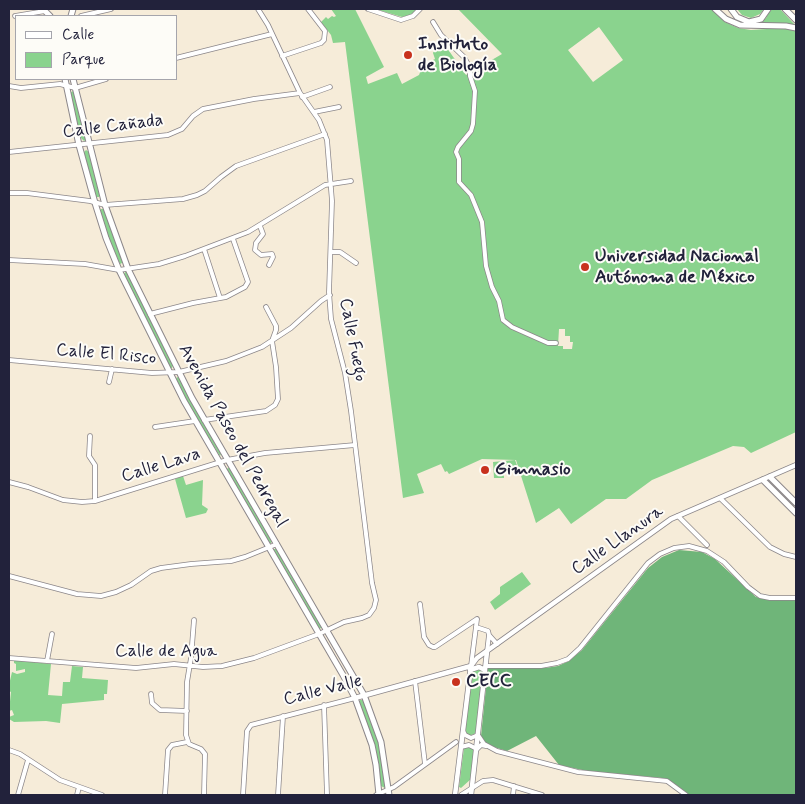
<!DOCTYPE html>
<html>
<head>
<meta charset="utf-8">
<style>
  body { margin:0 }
  #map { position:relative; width:805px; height:804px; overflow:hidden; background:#f6ecd9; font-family:Mynerve,sans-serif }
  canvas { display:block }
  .frame { position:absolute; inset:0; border:10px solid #22223b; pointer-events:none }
  .legend { position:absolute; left:15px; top:15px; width:162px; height:65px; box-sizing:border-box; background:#fdfcf7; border:1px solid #a5a5ac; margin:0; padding:6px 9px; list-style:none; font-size:15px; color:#22223b }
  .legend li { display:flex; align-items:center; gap:10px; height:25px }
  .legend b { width:25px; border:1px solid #a5a5ac }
</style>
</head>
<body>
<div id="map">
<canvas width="805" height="804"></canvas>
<div class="frame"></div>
<ul class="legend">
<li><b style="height:6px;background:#fff"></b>Calle</li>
<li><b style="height:14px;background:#8ad38e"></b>Parque</li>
</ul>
</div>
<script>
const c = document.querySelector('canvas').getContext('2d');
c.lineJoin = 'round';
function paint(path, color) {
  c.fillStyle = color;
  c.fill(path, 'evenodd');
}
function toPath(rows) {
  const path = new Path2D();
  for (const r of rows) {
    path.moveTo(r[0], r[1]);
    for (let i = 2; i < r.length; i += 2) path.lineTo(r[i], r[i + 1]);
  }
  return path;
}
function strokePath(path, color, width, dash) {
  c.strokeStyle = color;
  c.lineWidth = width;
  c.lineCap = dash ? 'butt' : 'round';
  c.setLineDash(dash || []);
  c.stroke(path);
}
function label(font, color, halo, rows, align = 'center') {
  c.font = font + ' Mynerve,sans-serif';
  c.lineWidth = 4;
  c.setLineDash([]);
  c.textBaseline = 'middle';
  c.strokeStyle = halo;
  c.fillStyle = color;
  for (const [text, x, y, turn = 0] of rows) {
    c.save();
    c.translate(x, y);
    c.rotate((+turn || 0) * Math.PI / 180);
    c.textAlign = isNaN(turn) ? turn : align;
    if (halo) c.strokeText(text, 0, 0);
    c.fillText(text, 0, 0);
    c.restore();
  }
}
paint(toPath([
  [331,9,355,9,384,67,366,77,368,84,397,73,402,84,419,75,421,70,419,67,435,59,433,53,437,44,442,41,466,75,502,54,458,9,711,9,725,22,738,28,751,30,782,28,796,31,796,432,751,453,744,447,733,446,652,480,626,499,606,499,571,524,559,508,536,523,516,460,482,459,449,474,447,471,445,472,441,464,417,474,424,493,403,498,345,42,333,43,331,35,321,22,326,17,328,19,332,16,334,17,336,16],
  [599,27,623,60,593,82,568,50],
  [559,329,565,329,565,336,570,336,570,342,573,342,572,349,563,349,563,346,558,346],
  [375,9,418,9,410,15,402,17],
  [737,9,764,9,760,14,751,18,742,15],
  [770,9,780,9,796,26,756,24,766,18],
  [73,91,75,92,86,140,84,141,80,137,70,95,70,93],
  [86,150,89,152,100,194,99,197,96,197,84,152],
  [101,209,104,209,122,260,122,263,120,264,109,239,100,213],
  [126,271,129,275,173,365,172,368,170,368,124,274],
  [177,377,179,378,221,454,220,456,186,401,176,379],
  [515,460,518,468,504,470,504,478,494,478,493,462],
  [230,467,272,541,271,543,268,543,225,470],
  [183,476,186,485,203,480,202,505,208,509,206,513,186,518,175,479],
  [274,549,277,549,322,627,321,628,319,629,273,550],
  [522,572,531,584,495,610,490,602,500,594,500,587],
  [14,660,51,664,48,695,62,696,63,682,70,682,72,666,83,667,82,678,108,680,107,694,104,694,104,700,62,704,60,723,46,721,14,722,9,719,9,717,14,715,12,710,9,711,11,692,9,691,9,685,12,672,17,674,25,672,25,669,16,671,16,664,14,663],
  [476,668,484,670,476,733,469,736,465,731,473,669],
  [360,700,364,700,381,750,385,788,381,786,374,745,359,702],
  [467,746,475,749,471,779,461,788,459,787,464,748]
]), '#8ad38e');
paint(toPath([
  [679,550,702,552,715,559,756,597,770,600,796,600,796,795,689,795,668,781,662,778,587,771,559,765,536,736,507,751,487,745,481,736,488,668,545,668,558,666,569,661,582,650,648,568,662,557]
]), '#6fb579');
const minor = toPath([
  [368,9,401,20,413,16,420,9],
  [15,16,45,11],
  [81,16,111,9],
  [433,22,441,35,464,57,470,68,470,76,475,91,473,124,471,131,458,147,456,152,459,159,459,182,471,195,482,222,486,266,492,287,499,301,503,320,512,327,548,343,556,343],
  [282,56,321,43,324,40,325,31,308,9],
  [176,58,272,34],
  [9,86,21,88,60,84,75,88,106,79],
  [302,97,330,87],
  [314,112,339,107],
  [9,152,168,135,182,129,193,116,203,109,254,99,300,93],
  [9,193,27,193,90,201,105,205,183,199,197,195,205,191,221,177,236,166,325,134],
  [260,226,263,234,256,243,255,250,261,255,272,254,273,257,269,265],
  [204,249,220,298],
  [332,252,340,252,356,263],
  [9,260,85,264,119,270,159,264,185,256,248,232,325,185,351,181],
  [150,314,193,303,226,297,245,287,248,282,233,239],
  [9,360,152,373,179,372,226,361,262,347,291,328,321,301,330,295],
  [109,382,112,369],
  [204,420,266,411,275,405,278,399,276,367,272,341,276,330,276,326,266,307],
  [155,427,195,421],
  [90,436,89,456,95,465,95,501],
  [9,482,28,487,63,500,82,502,95,501,227,460,265,453,355,445],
  [720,498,770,547,784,554,796,557],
  [678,516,707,545],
  [9,576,77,594,101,596,116,592,131,585,151,571,161,568,191,564,231,561,245,557,277,544],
  [420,604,424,637,429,645,433,647,435,647,477,619],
  [194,620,191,658,187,682,186,735,189,744,201,749,205,754,204,795],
  [476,627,488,631,489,635,497,644],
  [487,652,489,635],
  [9,658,136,668,174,664,203,667,222,666,254,658,319,634,344,622,362,618,369,615,374,608,376,600,372,583,351,411,345,373,331,319,329,292,332,201,327,140,319,120,300,93,268,25,258,9],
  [47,661,52,634],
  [471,666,477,619],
  [486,666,541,666,557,663,568,659,580,648,648,563,660,554,674,548,689,546,707,551,724,562,748,587,760,596,770,598,796,598],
  [415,681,425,764],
  [151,694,152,703,160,710,187,711],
  [324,705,327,795],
  [463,731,465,735,471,738,478,735,484,744,497,751,578,772,667,781,686,795],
  [461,747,469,745,477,749,481,745,486,746],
  [9,750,20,754,60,780,102,795],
  [18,795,28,760],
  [77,795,79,787],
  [165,795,168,750,172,745,187,742],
  [243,795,247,731,251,725,355,698],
  [278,795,283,716],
  [376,795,394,787,456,742],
  [461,795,483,781,493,780,542,795],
  [513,795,514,786]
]);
const tertiary = toPath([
  [471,666,477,658,671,519,796,465],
  [470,670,479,667,485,670],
  [355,698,471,666],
  [455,795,471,666],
  [471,795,487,652]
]);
const secondary = toPath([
  [43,9,50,16],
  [715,9,726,19,740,25,786,26,796,28],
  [731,9,737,17,749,22,761,19,768,9],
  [785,9,796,20],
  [71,16,73,9],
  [65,79,79,145,95,203,106,238,119,270,184,401,343,675,355,698,372,745,376,765,379,795],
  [73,79,105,205,128,269,192,398,364,695,381,742,389,795],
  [770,477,796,503],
  [763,480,796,513]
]);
strokePath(minor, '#8c878a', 5.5);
strokePath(tertiary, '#8c878a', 6);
strokePath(secondary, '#8c878a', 7);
strokePath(minor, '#fff', 4);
strokePath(tertiary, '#fff', 4.5);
strokePath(secondary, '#fff', 5);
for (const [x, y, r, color] of [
  [408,55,5,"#c8321e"],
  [585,267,5,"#c8321e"],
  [485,470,5,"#c8321e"],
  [456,682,5,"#c8321e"]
]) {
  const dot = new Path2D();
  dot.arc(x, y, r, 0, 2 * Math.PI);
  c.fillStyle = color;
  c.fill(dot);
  strokePath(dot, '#fdfcf7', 2);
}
label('bold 18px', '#22223b', '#fdfcf7', [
  ["Instituto",418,45],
  ["de Biología",418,66],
  ["Universidad Nacional",595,257],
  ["Autónoma de México",595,278],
  ["Gimnasio",495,470],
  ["CECC",466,682]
], 'left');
label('18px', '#22223b', '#fdfcf7', [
  ["Calle Cañada",113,127,-7],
  ["Calle Fuego",352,340,79],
  ["Calle El Risco",106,355,5],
  ["Avenida Paseo del Pedregal",232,436,61],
  ["Calle Lava",161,466,-17],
  ["Calle Llanura",618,541,-35],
  ["Calle de Agua",166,652],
  ["Calle Valle",323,691,-14]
]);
</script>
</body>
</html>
